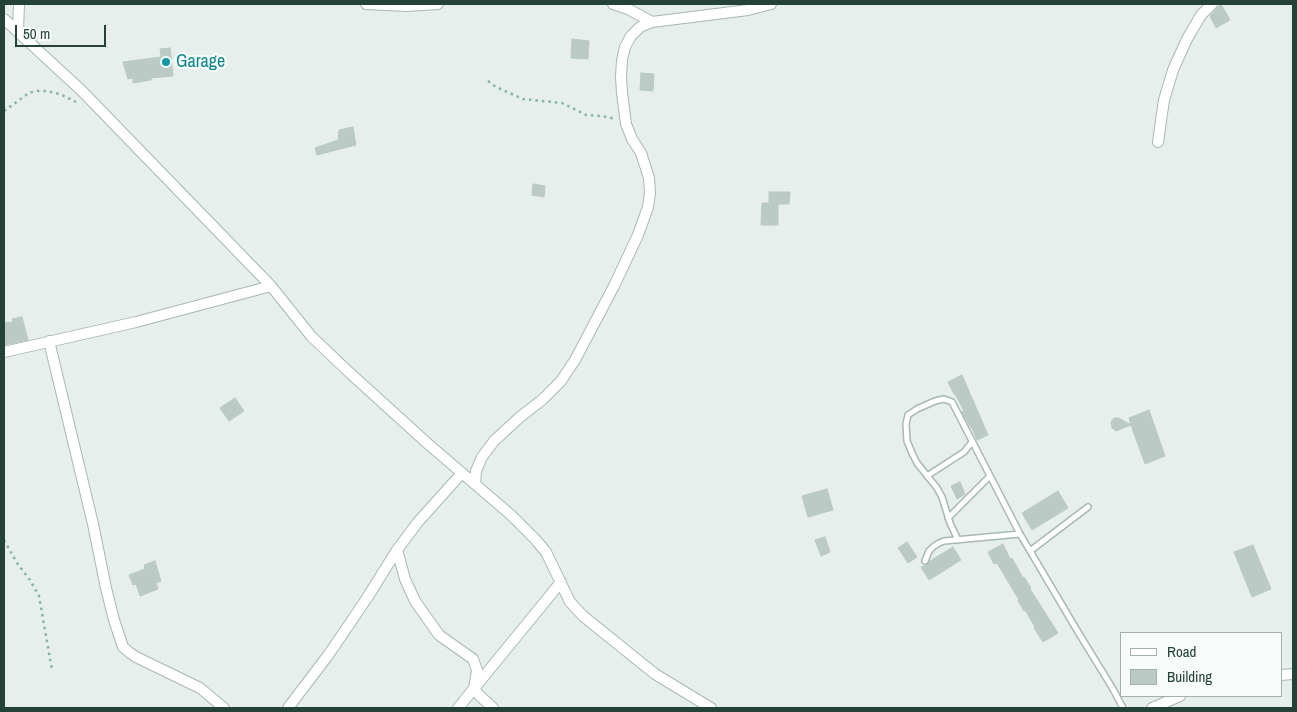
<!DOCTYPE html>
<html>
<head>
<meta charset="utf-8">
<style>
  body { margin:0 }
  #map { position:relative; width:1297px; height:712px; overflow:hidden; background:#e6efeb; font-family:"Archivo Narrow",sans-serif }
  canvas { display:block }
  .frame { position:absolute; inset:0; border:5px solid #24423a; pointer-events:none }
  .legend { position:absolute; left:1120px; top:632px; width:162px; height:65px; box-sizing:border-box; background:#f7fbf9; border:1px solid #a3b1ad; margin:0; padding:6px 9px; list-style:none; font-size:15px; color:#24423a }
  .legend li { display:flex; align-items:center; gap:10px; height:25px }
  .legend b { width:25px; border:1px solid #a3b1ad }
  .scale { position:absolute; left:15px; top:25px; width:91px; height:22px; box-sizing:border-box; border:2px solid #24423a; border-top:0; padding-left:6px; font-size:15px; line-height:18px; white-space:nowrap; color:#24423a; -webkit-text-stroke:4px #f7fbf9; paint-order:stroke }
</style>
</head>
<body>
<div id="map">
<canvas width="1297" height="712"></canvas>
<div class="frame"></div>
<ul class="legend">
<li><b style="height:6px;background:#fff"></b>Road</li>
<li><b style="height:14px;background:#bbcac4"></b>Building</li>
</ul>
<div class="scale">50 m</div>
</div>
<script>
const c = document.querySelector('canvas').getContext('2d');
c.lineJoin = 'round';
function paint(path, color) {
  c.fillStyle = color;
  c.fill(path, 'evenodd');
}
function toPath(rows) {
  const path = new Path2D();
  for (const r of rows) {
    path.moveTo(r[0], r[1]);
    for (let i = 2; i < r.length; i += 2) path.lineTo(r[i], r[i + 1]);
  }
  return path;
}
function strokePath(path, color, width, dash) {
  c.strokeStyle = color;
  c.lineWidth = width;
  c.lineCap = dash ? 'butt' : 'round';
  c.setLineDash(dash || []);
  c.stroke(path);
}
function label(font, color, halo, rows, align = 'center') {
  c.font = font + ' "Archivo Narrow",sans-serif';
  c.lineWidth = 4.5;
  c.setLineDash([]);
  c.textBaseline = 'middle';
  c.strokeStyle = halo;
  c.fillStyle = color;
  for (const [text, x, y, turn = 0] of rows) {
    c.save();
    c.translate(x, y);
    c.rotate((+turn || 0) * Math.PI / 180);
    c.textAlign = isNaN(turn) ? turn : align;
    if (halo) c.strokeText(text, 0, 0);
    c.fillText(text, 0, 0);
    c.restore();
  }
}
const building = toPath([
  [1221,4,1230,20,1216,28,1210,16,1219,6,1221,4],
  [572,39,589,41,588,59,571,58,572,39],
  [170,48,173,76,151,78,151,80,133,83,133,78,128,79,123,62,161,57,160,49,170,48],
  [641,73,654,74,653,91,640,90,641,73],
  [353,127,356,145,317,155,315,148,338,140,339,130,353,127],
  [533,184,545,186,544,197,532,195,533,184],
  [769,192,790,192,789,204,778,204,778,225,761,225,762,203,769,203,769,192],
  [22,317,28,340,4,345,4,330,6,329,5,323,13,322,12,319,22,317],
  [962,375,988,435,977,440,972,428,971,428,962,412,964,411,955,394,954,394,948,382,962,375],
  [235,398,244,411,229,421,220,408,235,398],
  [1149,410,1165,456,1145,464,1131,425,1116,431,1112,428,1111,422,1114,418,1119,418,1131,425,1129,418,1149,410],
  [960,482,965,494,957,499,951,486,960,482],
  [827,489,833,510,808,517,802,496,827,489],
  [1058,491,1068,508,1032,530,1022,513,1058,491],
  [825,537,830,552,821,556,815,540,825,537],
  [907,542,917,557,908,563,898,548,907,542],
  [1003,544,1010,559,1012,558,1023,578,1024,577,1031,588,1030,589,1058,633,1043,642,1034,628,1035,627,1025,610,1024,611,1018,601,1019,600,997,563,994,564,988,552,1003,544],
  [1253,545,1271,589,1252,597,1234,552,1253,545],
  [953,547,961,560,929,580,921,567,927,565,930,561,953,547],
  [155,561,161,581,156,583,158,589,140,596,136,584,133,585,129,575,145,569,144,565,155,561]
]);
paint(building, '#bbcac4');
strokePath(building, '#b8c9c2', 1);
const service = toPath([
  [927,476,964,452,972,442],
  [948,518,990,476],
  [958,540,950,523,942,497,937,488,917,463,912,453,907,441,906,424,908,415,917,409,935,401,944,399,952,402,1020,534,1078,632,1113,689,1123,708],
  [1030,551,1088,507],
  [925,561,929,551,933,547,939,543,944,541,1020,534]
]);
const minor = toPath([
  [366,4,406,6,438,4],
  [613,4,628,9,652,22],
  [4,19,82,91,271,286,311,336,351,374,427,443,511,515,535,539,546,552,570,602,583,616,655,674,711,708],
  [18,31,19,4],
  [1158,142,1164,100,1173,70,1187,39,1201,15,1212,4],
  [49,341,93,524,106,588,114,620,123,647,129,652,136,657,200,688,224,708],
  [4,352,136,322,271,286],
  [475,484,476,471,482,457,494,441,520,417,542,400,561,381,575,360,614,286,638,235,648,207,650,193,649,178,641,153,632,139,626,124,622,93,621,77,622,60,625,47,631,36,640,27,652,22,748,10,771,4],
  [397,550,405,579,415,601,439,635,473,659,477,670,474,689,480,696,493,708],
  [1281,675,1293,674],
  [288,708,329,654,367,598,397,550,418,522,462,473],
  [458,708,561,582],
  [1152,708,1180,696]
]);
strokePath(service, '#a8b8b2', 8);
strokePath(minor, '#a8b8b2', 12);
strokePath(toPath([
  [488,81,496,87,523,99,562,103,586,115,601,116,616,119],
  [4,111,29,93,36,91,46,91,60,94,76,102],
  [4,540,17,563,30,580,39,596,52,670]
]), '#86b3a5', 2.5, [2.5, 4]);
strokePath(service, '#fff', 5);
strokePath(minor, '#fff', 10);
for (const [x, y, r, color] of [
  [166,62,5,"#0f9aa8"]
]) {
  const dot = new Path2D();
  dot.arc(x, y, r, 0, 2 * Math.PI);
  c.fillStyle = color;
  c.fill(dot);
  strokePath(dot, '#f7fbf9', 2);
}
label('18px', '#0d838f', '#f7fbf9', [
  ["Garage",176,62]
], 'left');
</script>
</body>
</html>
